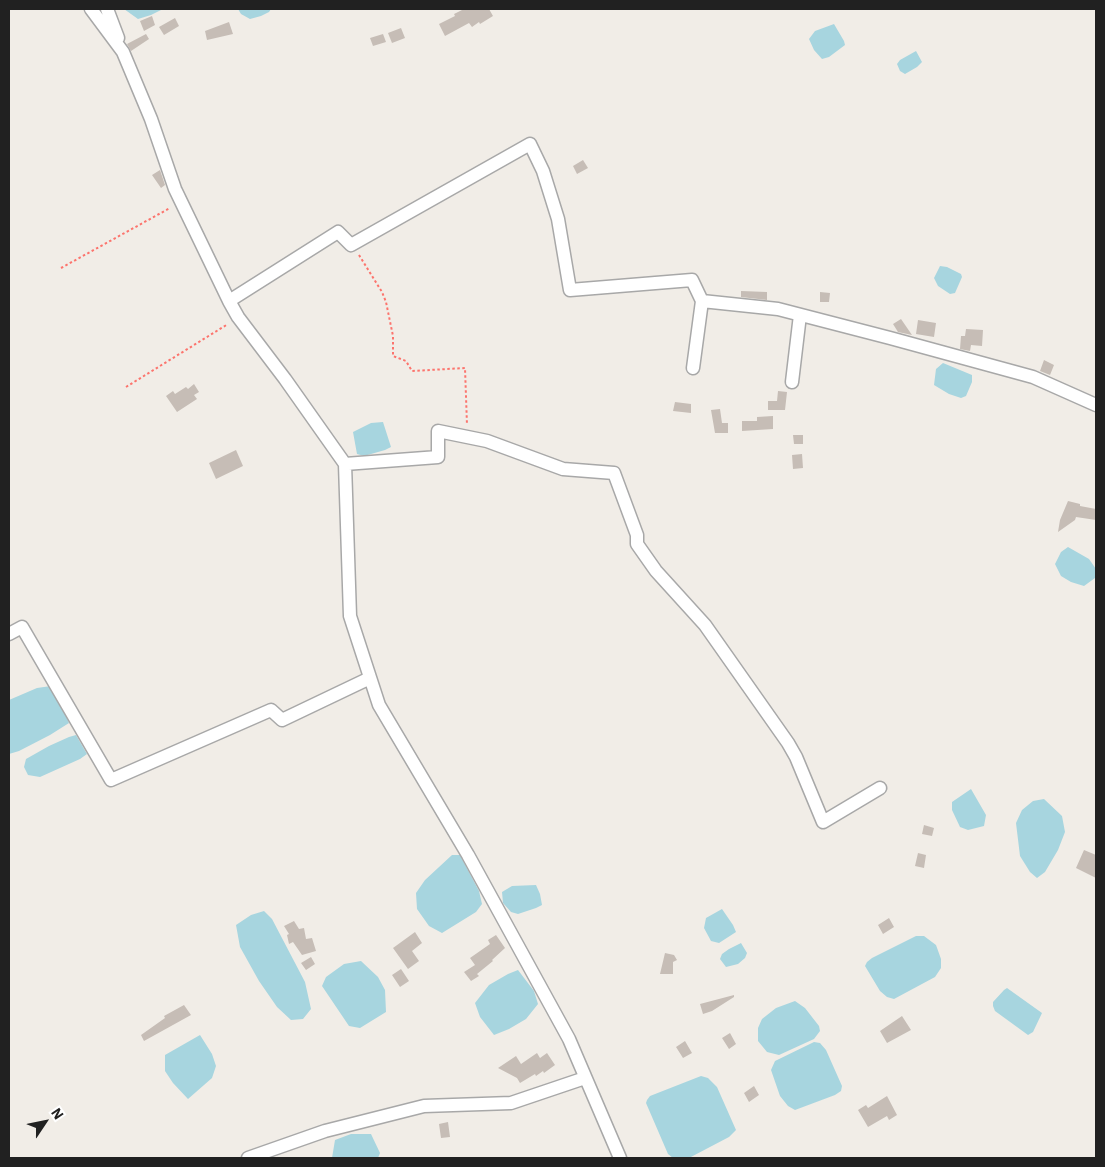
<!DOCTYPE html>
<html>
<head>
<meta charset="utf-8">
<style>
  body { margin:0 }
  #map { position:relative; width:1105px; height:1167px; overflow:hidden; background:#f1ede7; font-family:"IBM Plex Sans",sans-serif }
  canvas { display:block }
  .frame { position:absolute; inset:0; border:10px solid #212121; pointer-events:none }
  .north { position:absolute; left:20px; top:1097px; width:50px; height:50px; -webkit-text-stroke:4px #fff; paint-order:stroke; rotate:56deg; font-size:14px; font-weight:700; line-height:20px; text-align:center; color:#212121 }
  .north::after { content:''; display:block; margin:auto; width:18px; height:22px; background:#212121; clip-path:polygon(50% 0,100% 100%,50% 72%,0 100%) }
</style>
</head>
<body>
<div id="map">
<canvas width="1105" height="1167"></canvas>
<div class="frame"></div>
<div class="north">N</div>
</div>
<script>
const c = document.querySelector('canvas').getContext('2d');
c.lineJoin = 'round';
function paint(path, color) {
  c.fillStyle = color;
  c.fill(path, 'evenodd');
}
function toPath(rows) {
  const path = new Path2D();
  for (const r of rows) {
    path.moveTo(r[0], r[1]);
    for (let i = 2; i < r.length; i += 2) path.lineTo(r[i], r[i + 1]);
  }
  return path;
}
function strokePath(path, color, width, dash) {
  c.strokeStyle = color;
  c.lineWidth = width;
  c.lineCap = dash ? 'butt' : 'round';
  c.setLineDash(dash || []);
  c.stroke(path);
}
paint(toPath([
  [124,9,163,9,151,15,138,19],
  [238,9,271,9,269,12,261,16,250,19,241,14],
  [834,24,844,41,845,45,829,57,822,59,814,50,809,39,815,31],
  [916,51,922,62,917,67,905,74,900,71,897,64,900,60],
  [940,266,947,267,961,274,962,277,955,293,950,294,938,286,934,278],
  [943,363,972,375,972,382,966,396,961,398,949,394,934,385,936,369],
  [383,422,391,447,385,450,364,456,357,454,353,432,371,423],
  [1068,547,1089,559,1096,569,1095,578,1084,586,1071,582,1061,576,1055,564,1061,552],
  [51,686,65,713,69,723,50,735,19,751,9,754,9,700,37,688],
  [76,735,87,754,80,759,40,777,28,775,24,767,26,759,49,746,69,737],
  [971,789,986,815,984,826,968,830,960,827,952,810,952,802],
  [1044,799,1062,816,1065,832,1058,850,1045,872,1037,878,1030,872,1020,856,1016,823,1022,810,1033,801],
  [452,855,460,855,479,891,482,904,476,912,442,933,429,926,417,909,416,893,425,880],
  [536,885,540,894,542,905,536,908,518,914,511,912,503,903,502,892,512,886],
  [722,909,733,925,736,932,719,943,711,941,704,928,706,918],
  [264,911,272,919,305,982,311,1009,303,1019,291,1020,277,1007,259,981,240,947,236,925,251,915],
  [916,936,924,936,936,945,941,959,941,968,935,977,894,999,887,997,880,991,865,966,867,962,872,958],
  [741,943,747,953,745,958,738,964,726,967,720,959,722,954,729,949],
  [361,961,378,977,385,990,386,1012,360,1028,349,1026,322,986,326,977,344,964],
  [518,970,534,991,538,1004,526,1019,509,1029,494,1035,480,1017,475,1003,489,985,508,974],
  [1007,988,1042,1013,1033,1032,1028,1035,995,1011,993,1006,993,1002,1004,990],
  [795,1001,805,1008,819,1026,820,1031,814,1039,779,1055,767,1052,758,1041,758,1028,762,1019,776,1008],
  [200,1035,212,1054,216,1066,212,1078,188,1099,173,1083,165,1071,165,1055],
  [814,1042,820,1043,826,1050,842,1086,841,1091,835,1095,795,1110,788,1106,780,1096,771,1070,775,1061],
  [701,1076,708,1078,717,1087,736,1130,729,1137,689,1158,673,1158,668,1154,646,1103,647,1100,650,1096],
  [351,1134,371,1134,380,1153,378,1158,332,1158,335,1140]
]), '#a7d5df');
paint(toPath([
  [464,9,489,9,493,16,480,24,479,22,472,27,469,23,445,36,439,24,455,16,454,14],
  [152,16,155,25,144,31,140,21],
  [175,18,179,26,164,35,159,27],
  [229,22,233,34,207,40,205,31],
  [401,28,405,38,392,43,388,33],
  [146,34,149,39,131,51,127,44],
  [383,34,386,42,373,46,370,38],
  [583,160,588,168,577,174,573,166],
  [160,170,165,185,161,188,152,175],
  [741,291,767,292,767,300,741,297],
  [820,292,830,293,829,302,820,302],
  [901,319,912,335,898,332,893,324],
  [918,320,936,323,934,337,916,334],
  [966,329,983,330,982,346,971,345,970,351,960,349,961,336,965,336],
  [1044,360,1054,365,1050,375,1040,371],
  [194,384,199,392,194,395,197,399,177,412,166,396,173,391,175,394,186,387,188,389],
  [778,391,787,392,785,410,768,410,768,401,777,401],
  [675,402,691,404,691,413,673,411],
  [720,409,722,423,728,423,728,433,715,433,711,410],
  [773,416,773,429,742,431,742,421,757,421,757,417],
  [793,435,803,435,803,444,794,444],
  [236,450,243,466,216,479,209,463],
  [802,454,803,468,793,469,792,455],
  [1068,501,1080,504,1080,506,1096,509,1096,520,1076,517,1075,520,1058,532,1060,520],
  [924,825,934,828,932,836,922,834],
  [1084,850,1096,855,1096,878,1076,868],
  [918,853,926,855,924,868,915,866],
  [889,918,894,927,883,934,878,925],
  [294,921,299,929,304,928,306,939,312,938,316,951,302,955,293,942,289,944,287,935,289,934,284,926],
  [415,932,422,943,412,951,419,961,408,969,393,948],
  [496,935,505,948,492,960,493,961,477,974,479,976,471,981,464,972,475,965,470,958,490,944,488,940],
  [665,953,674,955,677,960,673,962,673,974,660,974],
  [311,957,315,964,306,970,301,963],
  [401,969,409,981,400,987,392,975],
  [734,995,734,997,712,1011,703,1014,700,1004],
  [184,1005,191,1015,144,1041,141,1035,165,1018,164,1016],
  [902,1016,911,1030,887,1043,880,1031],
  [730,1033,736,1044,729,1049,722,1038],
  [685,1041,692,1053,683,1058,676,1047],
  [537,1053,540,1058,547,1053,555,1065,544,1073,543,1071,536,1076,535,1074,520,1083,517,1078,498,1068,516,1056,521,1064],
  [754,1086,759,1095,749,1102,744,1093],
  [887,1096,897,1115,889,1120,887,1116,868,1127,858,1110,866,1105,868,1108],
  [448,1122,450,1137,441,1138,439,1124]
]), '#c6bdb6');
const minor = toPath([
  [91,9,123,52,151,119,175,189,229,301,238,317,285,379,345,464,350,616,379,705,468,855,569,1039,620,1158],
  [107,9,118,38],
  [229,301,338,232,351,245,530,144,543,171,558,219,570,290,692,280,702,301,778,309,890,338,1033,377,1096,405],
  [693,368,702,301],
  [792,382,800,315],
  [345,464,438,457,438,431,487,441,563,469,614,473,637,535,637,544,656,571,705,625,788,743,796,757,823,822,880,788],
  [9,634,22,627,111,780,271,710,282,720,370,678],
  [248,1158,325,1131,424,1106,511,1103,585,1078]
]);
strokePath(minor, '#a8a8a8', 15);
strokePath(toPath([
  [359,255,382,292,386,302,393,336,393,356,406,361,412,371,465,368,467,425],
  [61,268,170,208],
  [126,387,228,324]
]), '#fc746d', 2, [2.5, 2.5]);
strokePath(minor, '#fff', 12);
</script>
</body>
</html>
